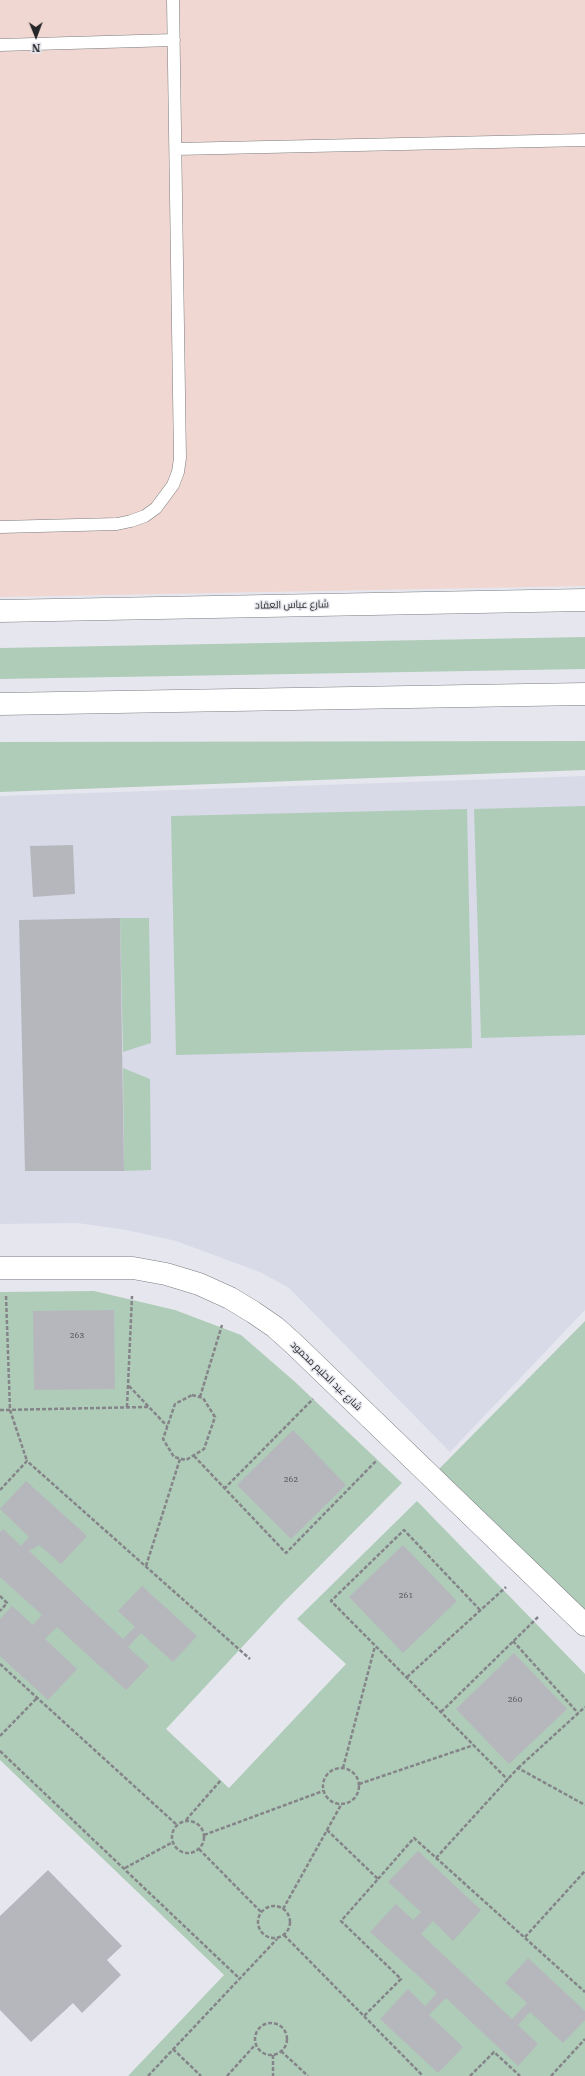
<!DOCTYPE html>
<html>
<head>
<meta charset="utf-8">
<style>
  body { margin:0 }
  #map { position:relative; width:585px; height:2076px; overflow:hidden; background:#e6e7ee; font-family:"IBM Plex Serif",serif }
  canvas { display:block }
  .north { position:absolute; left:16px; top:16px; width:40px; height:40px; -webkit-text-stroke:3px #e6e7ee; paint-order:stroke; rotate:179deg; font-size:11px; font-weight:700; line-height:16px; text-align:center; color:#262628 }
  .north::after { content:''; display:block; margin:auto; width:14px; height:18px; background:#262628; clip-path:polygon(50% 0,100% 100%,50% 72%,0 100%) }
</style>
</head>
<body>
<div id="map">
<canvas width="585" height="2076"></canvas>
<div class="north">N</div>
</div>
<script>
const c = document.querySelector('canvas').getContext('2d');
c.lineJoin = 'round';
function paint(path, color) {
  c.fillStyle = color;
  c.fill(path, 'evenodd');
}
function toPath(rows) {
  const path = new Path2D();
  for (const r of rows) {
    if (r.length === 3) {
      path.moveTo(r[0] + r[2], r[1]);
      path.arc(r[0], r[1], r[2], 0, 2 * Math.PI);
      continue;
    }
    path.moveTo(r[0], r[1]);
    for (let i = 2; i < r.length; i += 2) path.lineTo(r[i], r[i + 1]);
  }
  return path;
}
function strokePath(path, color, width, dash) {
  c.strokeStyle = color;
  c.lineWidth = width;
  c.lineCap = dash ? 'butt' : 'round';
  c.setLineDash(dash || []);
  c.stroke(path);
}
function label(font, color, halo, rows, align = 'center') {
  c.font = font + ' "IBM Plex Serif",Cairo,serif';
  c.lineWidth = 3;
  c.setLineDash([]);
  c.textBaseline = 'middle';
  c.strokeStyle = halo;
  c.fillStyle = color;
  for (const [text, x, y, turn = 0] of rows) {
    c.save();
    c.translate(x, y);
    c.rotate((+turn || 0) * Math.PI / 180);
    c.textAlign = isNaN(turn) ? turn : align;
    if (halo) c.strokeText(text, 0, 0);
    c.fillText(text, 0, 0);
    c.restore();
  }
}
paint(toPath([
  [585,776,585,1310,450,1452,289,1288,262,1273,176,1241,126,1230,77,1223,0,1224,0,796]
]), '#d8dae7');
paint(toPath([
  [0,0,585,0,585,586,0,597]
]), '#f1d7d1');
paint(toPath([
  [585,637,585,669,0,679,0,648],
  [585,741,585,770,0,792,0,742],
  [585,806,585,1035,481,1038,474,809],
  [467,809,472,1048,176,1055,171,816],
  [120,918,149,918,151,1043,123,1052],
  [123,1068,150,1079,151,1170,124,1171],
  [94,1291,175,1310,241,1335,294,1381,402,1483,282,1604,166,1729,229,1788,346,1664,297,1619,417,1501,585,1674,585,2076,128,2076,224,1975,0,1760,0,1292],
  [585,1321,585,1611,437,1471]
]), '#afccb8');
paint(toPath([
  [73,845,75,894,33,897,30,846],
  [120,918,124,1171,25,1171,19,920],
  [114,1310,115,1389,34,1390,33,1311],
  [293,1430,346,1485,291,1539,237,1485],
  [26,1481,87,1536,61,1564,39,1545,29,1551,123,1639,135,1627,118,1611,142,1586,197,1636,173,1662,141,1633,128,1647,149,1666,126,1690,57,1627,45,1639,77,1669,48,1700,0,1656,0,1619,12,1606,33,1625,42,1615,0,1577,0,1532,3,1529,21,1546,29,1537,0,1509],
  [403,1545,457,1601,403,1653,349,1597],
  [514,1653,567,1709,509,1764,456,1709],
  [418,1851,481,1910,453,1941,433,1921,421,1934,512,2019,527,2003,505,1983,528,1958,585,2011,585,2020,563,2043,530,2012,518,2025,538,2044,518,2066,446,1998,429,2015,463,2047,438,2073,380,2019,408,1989,425,2006,437,1993,370,1932,396,1904,413,1920,421,1912,388,1882],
  [48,1870,122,1946,107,1960,121,1975,82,2013,73,2003,31,2042,0,2010,0,1916]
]), '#b6b7bd');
const service = toPath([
  [0,45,174,40],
  [176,149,585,140],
  [0,527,117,524,131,521,145,516,156,508,173,485,178,472,180,458,173,0]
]);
const minor = toPath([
  [0,1268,133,1268,166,1274,199,1284,230,1298,253,1312,275,1327,295,1345,585,1625]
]);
const tertiary = toPath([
  [0,611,585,600],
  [0,704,585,694]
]);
strokePath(service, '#7b7c82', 13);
strokePath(minor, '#7b7c82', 23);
strokePath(tertiary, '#7b7c82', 23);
strokePath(toPath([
  [6,1296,10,1410,27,1461],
  [129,1386,167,1426],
  [192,1395,203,1398,215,1417,204,1449,186,1460,174,1457,163,1439,175,1404,192,1395],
  [200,1397,222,1325],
  [127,1407,132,1296],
  [0,1410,148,1407],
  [194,1456,286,1553,376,1461],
  [224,1489,313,1399],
  [0,1490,27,1461,250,1659],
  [146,1566,180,1459],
  [0,1596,7,1603,0,1611],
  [480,1610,404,1530,331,1601,508,1780],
  [513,1641,578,1713],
  [0,1664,177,1825],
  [407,1677,506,1587],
  [441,1712,538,1617],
  [0,1736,37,1698],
  [0,1751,240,1979],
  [341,1786,18],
  [343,1768,375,1646],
  [518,1768,585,1707],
  [359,1784,474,1745],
  [186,1820,221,1780],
  [188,1837,16],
  [327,1830,378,1879,341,1921,401,1979,364,2016],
  [204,1835,323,1791],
  [199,1849,261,1912],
  [436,1858,518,1768,585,1805],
  [125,1868,173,1842],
  [378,1879,414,1838,585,1992],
  [274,1922,16],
  [283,1909,341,1805],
  [284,1935,423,2076],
  [525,1937,585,1871],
  [271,2039,16],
  [173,2049,201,2076],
  [281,2051,308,2076],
  [273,2055,273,2076],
  [148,2076,277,1939],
  [227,2076,255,2045],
  [470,2076,494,2052,520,2076],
  [551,2076,585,2039]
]), '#848489', 2.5, [4, 2]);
strokePath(service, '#fff', 12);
strokePath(minor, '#fff', 22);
strokePath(tertiary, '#fff', 22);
label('8px', '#4a4a4d', null, [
  ["263",77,1336],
  ["262",291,1480],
  ["261",406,1596],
  ["260",515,1700]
]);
label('10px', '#262628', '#e6e7ee', [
  ["شارع عباس العقاد",292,605,-1],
  ["شارع عبد الحليم محمود",326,1376,44]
]);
</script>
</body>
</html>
